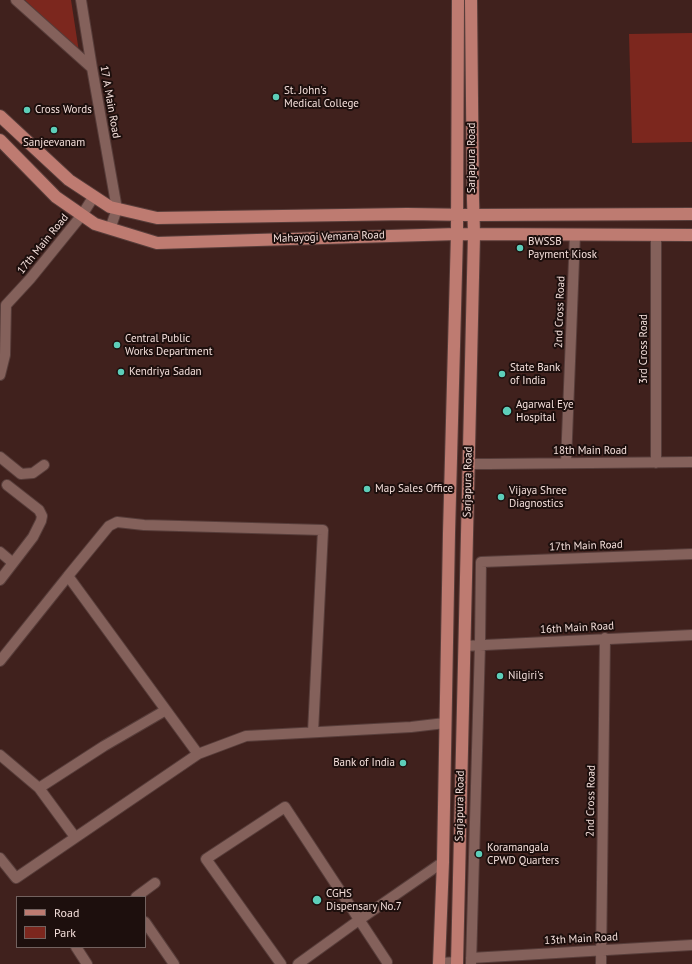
<!DOCTYPE html>
<html>
<head>
<meta charset="utf-8">
<style>
  body { margin:0 }
  #map { position:relative; width:692px; height:964px; overflow:hidden; background:#40211d; font-family:"PT Sans",sans-serif }
  canvas { display:block }
  .legend { position:absolute; left:16px; top:896px; width:130px; height:52px; box-sizing:border-box; background:#1d0f0d; border:1px solid #73625f; margin:0; padding:5px 7px; list-style:none; font-size:12px; color:#f4dfdb }
  .legend li { display:flex; align-items:center; gap:8px; height:20px }
  .legend b { width:20px; border:1px solid #73625f }
</style>
</head>
<body>
<div id="map">
<canvas width="692" height="964"></canvas>
<ul class="legend">
<li><b style="height:5px;background:#be7b71"></b>Road</li>
<li><b style="height:11px;background:#7c271e"></b>Park</li>
</ul>
</div>
<script>
const c = document.querySelector('canvas').getContext('2d');
c.lineJoin = 'round';
function paint(path, color) {
  c.fillStyle = color;
  c.fill(path, 'evenodd');
}
function toPath(rows) {
  const path = new Path2D();
  for (const r of rows) {
    path.moveTo(r[0], r[1]);
    for (let i = 2; i < r.length; i += 2) path.lineTo(r[i], r[i + 1]);
  }
  return path;
}
function strokePath(path, color, width, dash) {
  c.strokeStyle = color;
  c.lineWidth = width;
  c.lineCap = dash ? 'butt' : 'round';
  c.setLineDash(dash || []);
  c.stroke(path);
}
function label(font, color, halo, rows, align = 'center') {
  c.font = font + ' "PT Sans",sans-serif';
  c.lineWidth = 4;
  c.setLineDash([]);
  c.textBaseline = 'middle';
  c.strokeStyle = halo;
  c.fillStyle = color;
  for (const [text, x, y, turn = 0] of rows) {
    c.save();
    c.translate(x, y);
    c.rotate((+turn || 0) * Math.PI / 180);
    c.textAlign = isNaN(turn) ? turn : align;
    if (halo) c.strokeText(text, 0, 0);
    c.fillText(text, 0, 0);
    c.restore();
  }
}
paint(toPath([
  [25,0,71,0,79,52],
  [692,33,692,142,632,143,629,34]
]), '#7c271e');
const street = toPath([
  [16,0,92,68],
  [81,0,92,68,117,209,110,229],
  [6,305,30,279,82,215,94,196],
  [0,375,5,355,6,305],
  [0,457,21,474,33,473,44,465],
  [566,463,575,234],
  [656,463,656,235],
  [468,464,491,464],
  [488,464,692,462],
  [0,552,13,563],
  [68,576,109,526,117,522,144,525,323,530,313,732],
  [0,580,33,537,41,521,42,516,39,510,7,485],
  [464,646,692,635],
  [0,661,68,576,198,754],
  [0,755,39,788,75,837],
  [39,788,104,746,166,710],
  [0,858,16,878,198,754,246,736,411,727,445,723],
  [136,897,155,883],
  [145,922,174,964],
  [76,947,87,964],
  [471,958,692,945],
  [281,964,206,859,285,807,387,962],
  [298,964,359,920,443,862],
  [438,964,440,963,457,962],
  [471,964,480,644,481,562,692,554],
  [601,964,605,638]
]);
const primary = toPath([
  [0,116,69,180,110,207,157,218,407,214,473,215,692,214],
  [0,140,56,197,95,224,157,243,457,234,692,235],
  [439,964,443,862,449,533,457,234,458,0],
  [457,964,474,234,473,199,471,0]
]);
strokePath(street, '#573d3a', 12);
strokePath(primary, '#573d3a', 14);
strokePath(street, '#84615b', 10);
strokePath(primary, '#be7b71', 12);
for (const [x, y, r, color] of [
  [276,97,4,"#5dceb9"],
  [27,110,4,"#5dceb9"],
  [54,130,4,"#5dceb9"],
  [520,248,4,"#5dceb9"],
  [117,345,4,"#5dceb9"],
  [121,372,4,"#5dceb9"],
  [502,374,4,"#5dceb9"],
  [507,411,5,"#5dceb9"],
  [367,489,4,"#5dceb9"],
  [501,497,4,"#5dceb9"],
  [500,676,4,"#5dceb9"],
  [403,763,4,"#5dceb9"],
  [479,854,4,"#5dceb9"],
  [317,900,5,"#5dceb9"]
]) {
  const dot = new Path2D();
  dot.arc(x, y, r, 0, 2 * Math.PI);
  c.fillStyle = color;
  c.fill(dot);
  strokePath(dot, '#1d0f0d', 1.5);
}
label('11px', '#f4dfdb', '#1d0f0d', [
  ["St. John's",284,91],
  ["Medical College",284,104],
  ["Cross Words",35,110],
  ["Sanjeevanam",54,143,"center"],
  ["BWSSB",528,242],
  ["Payment Kiosk",528,255],
  ["Central Public",125,339],
  ["Works Department",125,352],
  ["State Bank",510,368],
  ["of India",510,381],
  ["Kendriya Sadan",129,372],
  ["Agarwal Eye",516,405],
  ["Hospital",516,418],
  ["Map Sales Office",375,489],
  ["Vijaya Shree",509,491],
  ["Diagnostics",509,504],
  ["Nilgiri's",508,676],
  ["Bank of India",395,763,"right"],
  ["Koramangala",487,848],
  ["CPWD Quarters",487,861],
  ["CGHS",326,894],
  ["Dispensary No.7",326,907]
], 'left');
label('11px', '#f4dfdb', '#1d0f0d', [
  ["17 A Main Road",110,102,80],
  ["Sarjapura Road",472,158,-90],
  ["Mahayogi Vemana Road",329,237,-2],
  ["17th Main Road",43,244,-51],
  ["2nd Cross Road",560,312,-88],
  ["3rd Cross Road",644,349,-90],
  ["18th Main Road",590,451],
  ["Sarjapura Road",468,482,-89],
  ["17th Main Road",586,546,-2],
  ["16th Main Road",577,628,-3],
  ["2nd Cross Road",591,801,-89],
  ["Sarjapura Road",460,806,-89],
  ["13th Main Road",581,939,-3]
]);
</script>
</body>
</html>
